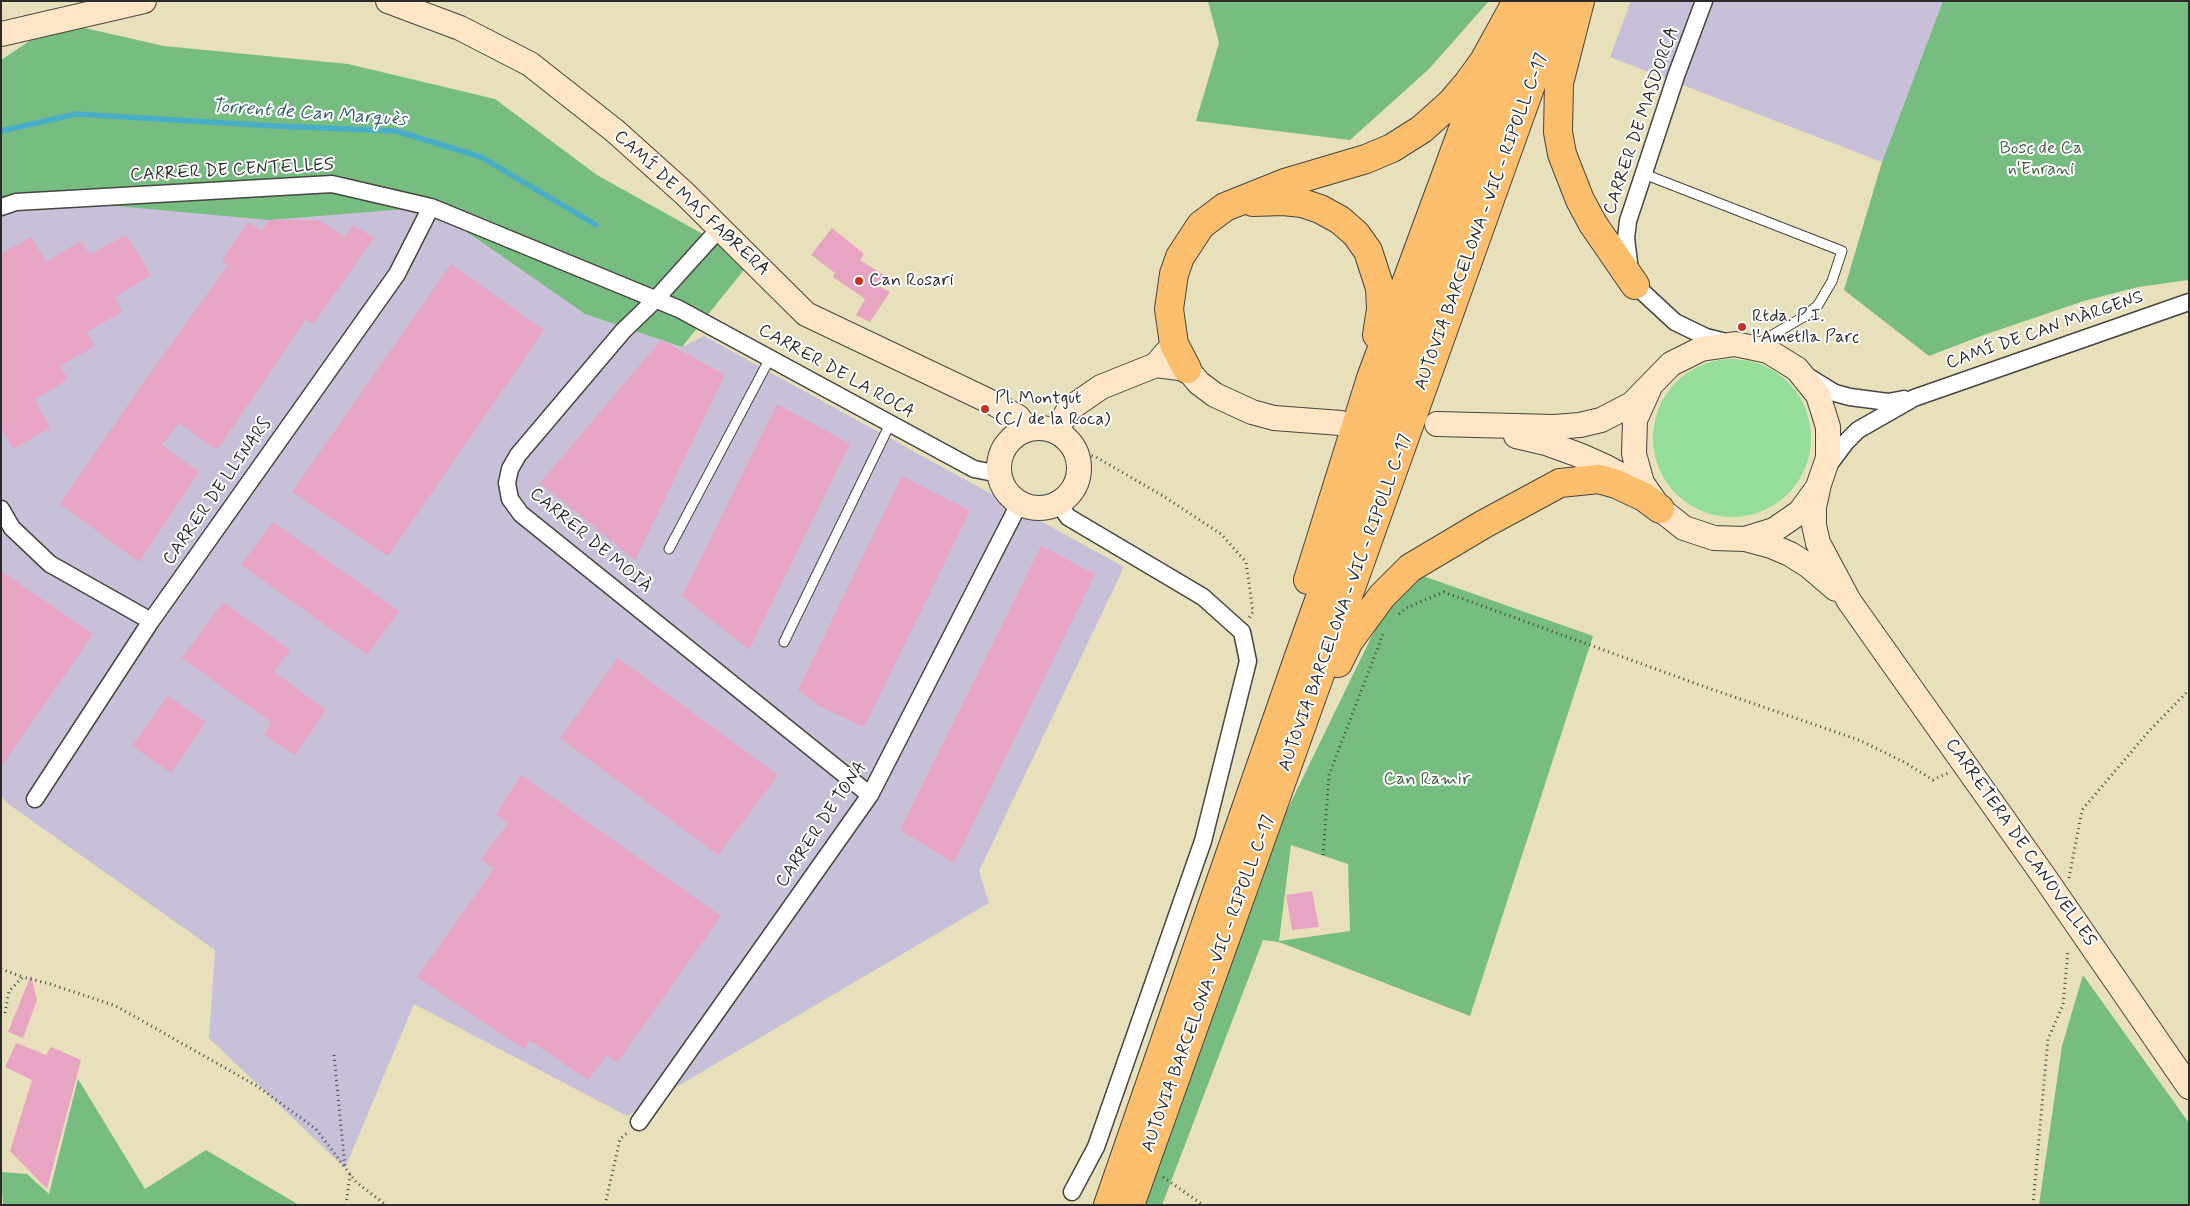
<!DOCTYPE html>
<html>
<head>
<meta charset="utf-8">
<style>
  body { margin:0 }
  #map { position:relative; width:2190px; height:1206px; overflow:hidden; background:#e8dfbb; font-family:Mynerve,sans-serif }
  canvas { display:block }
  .frame { position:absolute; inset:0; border:2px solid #2b2b2b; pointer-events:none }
</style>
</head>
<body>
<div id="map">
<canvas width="2190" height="1206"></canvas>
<div class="frame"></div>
</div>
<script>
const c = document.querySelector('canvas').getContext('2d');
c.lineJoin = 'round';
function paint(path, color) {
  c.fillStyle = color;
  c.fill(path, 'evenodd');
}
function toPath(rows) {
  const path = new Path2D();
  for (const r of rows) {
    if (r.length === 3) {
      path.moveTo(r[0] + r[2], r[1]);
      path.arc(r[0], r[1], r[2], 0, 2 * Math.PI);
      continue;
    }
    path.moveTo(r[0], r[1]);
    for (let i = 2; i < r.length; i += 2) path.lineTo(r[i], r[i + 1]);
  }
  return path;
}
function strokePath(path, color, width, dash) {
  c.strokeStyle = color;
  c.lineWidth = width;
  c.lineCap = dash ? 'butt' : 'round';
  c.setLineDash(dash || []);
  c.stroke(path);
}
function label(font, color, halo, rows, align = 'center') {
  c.font = font + ' Mynerve,sans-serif';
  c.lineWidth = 4;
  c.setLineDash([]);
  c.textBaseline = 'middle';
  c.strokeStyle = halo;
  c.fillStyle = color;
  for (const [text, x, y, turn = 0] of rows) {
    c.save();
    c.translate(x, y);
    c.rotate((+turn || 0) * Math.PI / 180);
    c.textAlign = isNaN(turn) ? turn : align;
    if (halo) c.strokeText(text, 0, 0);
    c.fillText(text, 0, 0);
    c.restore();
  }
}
paint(toPath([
  [1631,1,1943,1,1882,162,1610,57],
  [50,200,431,207,585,314,682,347,704,336,1124,567,979,871,989,903,627,1116,414,1004,345,1168,209,1038,215,950,7,803,1,796,1,205]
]), '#c8bfd8');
paint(toPath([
  [1732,438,79]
]), '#94de99');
paint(toPath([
  [1208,1,1489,1,1429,69,1350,140,1196,121,1219,43],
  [1943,1,2189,1,2189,280,2138,287,2084,301,1981,336,1929,356,1844,290,1882,162],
  [58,22,164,46,348,64,495,99,597,175,751,261,682,347,585,314,431,207,269,220,50,200,1,205,1,60],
  [1423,576,1593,636,1470,1016,1279,942,1263,940,1162,1205,1144,1205,1273,839,1383,613],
  [1291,845,1348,864,1350,931,1279,941],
  [2083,975,2189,1123,2189,1205,2039,1205,2062,1046],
  [78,1079,145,1189,206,1150,299,1205,3,1205,1,1172,27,1174,49,1194]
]), '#77bd81');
strokePath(toPath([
  [1,131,76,114,275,126,396,131,481,157,596,225]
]), '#49aec8', 5.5);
paint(toPath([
  [269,220,319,220,345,237,353,225,374,238,313,324,306,319,217,450,179,423,162,445,199,472,139,562,60,504,136,393,228,265,222,260,248,222,262,231],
  [832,228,864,254,860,260,884,275,878,285,890,292,870,322,856,315,865,299,833,277,835,273,811,255],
  [126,235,151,275,115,297,122,312,86,332,95,346,60,366,68,379,35,400,50,428,13,449,1,429,1,254,31,237,46,262,80,241,90,254],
  [451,264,544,330,388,556,292,492],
  [661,340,725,375,635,560,540,483],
  [777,404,850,444,749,650,682,596],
  [902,476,970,511,864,727,819,706,798,690],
  [273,522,399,611,367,655,241,565],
  [1041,546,1095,574,954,863,900,830],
  [1,571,93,634,1,767],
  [223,602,290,650,274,672,326,710,295,755,264,735,271,722,182,658],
  [618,658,778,775,718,855,560,738],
  [168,696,206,722,171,773,132,746],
  [521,775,721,916,617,1063,607,1055,588,1080,529,1040,525,1050,417,977,494,869,481,859,508,824,496,814],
  [1312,891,1319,927,1292,930,1286,895],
  [31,975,37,1000,23,1038,8,1032],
  [16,1043,46,1055,51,1047,81,1060,47,1189,10,1151,32,1080,5,1067]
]), '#e8a5c3');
const lane = toPath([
  [1644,174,1842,251,1832,281,1818,305,1805,316,1757,344],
  [669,549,770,358],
  [784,642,890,424]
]);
const street = toPath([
  [1704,1,1676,76,1628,221,1626,238,1630,271,1635,285,1675,322,1706,337,1726,342],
  [1,207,16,202,332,184,431,207,679,309,974,469,999,474],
  [719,229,655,300,623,331,518,455,510,469,507,483,510,499,521,514,870,795],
  [1809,377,1835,393,1850,397,1888,402,1904,399],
  [1828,466,1846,442,1858,430,1914,398,2189,302],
  [1059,504,1068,517,1203,597,1242,632,1248,661,1203,841,1096,1147,1072,1192],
  [1,509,12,528,50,564,151,621],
  [35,799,151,621,397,274,431,207],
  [639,1122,870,795,1019,504]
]);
const secondary = toPath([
  [388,1,460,28,530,64,615,131,684,193,806,314,995,404,1018,417,1027,429],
  [1,34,144,1],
  [1156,365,1187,369,1199,383,1215,395,1252,412,1274,418,1341,423],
  [1437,424,1554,427,1580,425,1601,420,1632,404,1671,364,1701,349,1735,344,1768,351,1797,369,1818,395,1828,427,1828,458,1818,487,1800,512,1774,530,1745,539,1714,538,1684,528,1660,509,1642,483,1634,454,1635,420,1649,389],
  [1039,468,40],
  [1056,431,1069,409,1101,387,1156,365,1166,353],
  [1516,436,1546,443,1579,455,1606,467,1636,483],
  [1818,489,1814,507,1814,525,1818,543,1849,601,2043,875,2189,1087],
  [1745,539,1771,546,1790,554,1809,566,1836,589]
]);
const highway = toPath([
  [1580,1,1559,83,1558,132,1562,154,1580,200,1593,224,1635,285],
  [1253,202,1283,201,1302,203,1320,209,1340,220,1356,234,1368,251,1380,288,1381,309,1377,335],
  [1187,369,1174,344,1169,309,1174,274,1180,257,1201,225,1225,207,1285,183,1366,159,1392,148,1422,129,1451,103,1468,83,1484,61,1517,1],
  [1308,580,1371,378,1467,118,1484,61],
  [1338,663,1349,641,1382,596,1410,568,1484,524,1560,483,1599,479,1616,484,1644,497,1660,509],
  [1108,1205,1298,659,1534,1],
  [1130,1205,1561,1]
]);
strokePath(lane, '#474641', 11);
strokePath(street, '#474641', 19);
strokePath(secondary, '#474641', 26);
strokePath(highway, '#474641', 30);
strokePath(toPath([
  [1077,452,1096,457,1163,496,1221,534,1246,562,1253,612,1249,618],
  [1399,614,1406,608,1444,592,1708,688,1859,740,1904,762,1933,780,1948,773],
  [1323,855,1329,775,1383,634],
  [2069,878,2082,810,2149,731,2189,690],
  [1,969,23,977],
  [5,1013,9,991,23,977,50,984,116,1006,257,1086,316,1129,356,1182,386,1205],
  [334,1055,345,1167],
  [1163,1177,1203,1205],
  [346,1205,350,1174],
  [605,1205,620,1139,627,1133],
  [2033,1205,2048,1039,2063,1005,2068,950]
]), '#474641', 3, [1, 4]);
strokePath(lane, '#fff', 9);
strokePath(street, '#fff', 16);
strokePath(secondary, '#fde5c5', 24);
strokePath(highway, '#fabe6d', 28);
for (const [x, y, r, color] of [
  [859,281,5,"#c8321e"],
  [1742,327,5,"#c8321e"],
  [985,409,5,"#c8321e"]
]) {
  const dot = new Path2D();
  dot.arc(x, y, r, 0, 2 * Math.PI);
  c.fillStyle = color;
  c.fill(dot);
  strokePath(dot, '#fff', 2);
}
label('18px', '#2b2b2b', '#fff', [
  ["CARRER DE MASDORCA",1642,121,-71],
  ["CARRER DE CENTELLES",232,171,-3],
  ["CAMÍ DE MAS FABRERA",691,204,43],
  ["AUTOVIA BARCELONA - VIC - RIPOLL C-17",1482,222,-70],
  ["CAMÍ DE CAN MÀRGENS",2045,331,-19],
  ["CARRER DE LA ROCA",836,372,29],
  ["CARRER DE LLINARS",218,492,-55],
  ["CARRER DE MOIÀ",590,541,40],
  ["AUTOVIA BARCELONA - VIC - RIPOLL C-17",1346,603,-70],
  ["CARRER DE TONA",822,825,-56],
  ["CARRETERA DE CANOVELLES",2020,843,55],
  ["AUTOVIA BARCELONA - VIC - RIPOLL C-17",1209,984,-70]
]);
label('18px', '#4a614c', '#fff', [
  ["Bosc de Ca",2041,149],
  ["n'Enrani",2041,170],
  ["Can Ramir",1427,780]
]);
label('18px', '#2b2b2b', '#fff', [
  ["Can Rosari",869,281],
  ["Rtda. P.I.",1752,317],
  ["l'Ametlla Parc",1752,338],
  ["Pl. Montgut",995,399],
  ["(C/ de la Roca)",995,420]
], 'left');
label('italic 19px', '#375f6a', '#fff', [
  ["Torrent de Can Marquès",309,114,4]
]);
</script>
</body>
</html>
